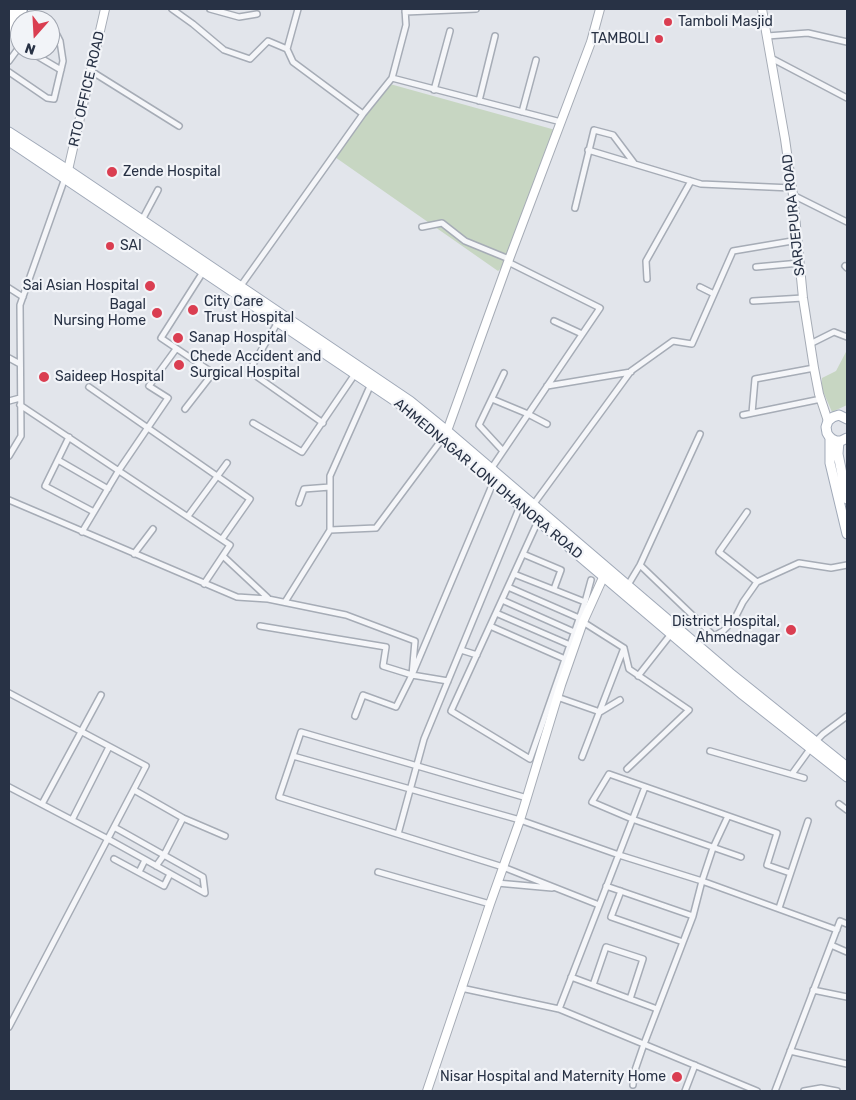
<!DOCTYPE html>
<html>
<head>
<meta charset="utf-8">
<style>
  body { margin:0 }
  #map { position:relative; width:856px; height:1100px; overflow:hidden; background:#e2e5eb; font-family:Rubik,sans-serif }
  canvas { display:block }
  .frame { position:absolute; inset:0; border:10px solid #283245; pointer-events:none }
  .north { position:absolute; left:10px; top:10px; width:50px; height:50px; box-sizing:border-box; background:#f2f4f8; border:1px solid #a1a6b0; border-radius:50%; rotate:199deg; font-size:14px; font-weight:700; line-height:20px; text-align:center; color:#283245 }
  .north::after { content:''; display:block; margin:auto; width:18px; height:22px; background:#da3e51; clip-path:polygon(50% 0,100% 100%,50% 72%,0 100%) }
</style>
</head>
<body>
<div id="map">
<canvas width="856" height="1100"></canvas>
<div class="frame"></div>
<div class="north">N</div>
</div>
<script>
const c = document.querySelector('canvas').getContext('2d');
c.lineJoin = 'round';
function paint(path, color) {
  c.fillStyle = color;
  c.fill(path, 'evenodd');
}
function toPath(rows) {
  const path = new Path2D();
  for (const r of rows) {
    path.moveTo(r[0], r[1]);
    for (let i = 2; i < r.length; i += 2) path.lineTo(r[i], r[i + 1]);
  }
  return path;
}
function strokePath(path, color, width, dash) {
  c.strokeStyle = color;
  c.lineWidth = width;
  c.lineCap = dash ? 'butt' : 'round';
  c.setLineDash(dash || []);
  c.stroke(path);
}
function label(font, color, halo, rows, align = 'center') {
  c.font = font + ' Rubik,sans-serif';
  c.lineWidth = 4.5;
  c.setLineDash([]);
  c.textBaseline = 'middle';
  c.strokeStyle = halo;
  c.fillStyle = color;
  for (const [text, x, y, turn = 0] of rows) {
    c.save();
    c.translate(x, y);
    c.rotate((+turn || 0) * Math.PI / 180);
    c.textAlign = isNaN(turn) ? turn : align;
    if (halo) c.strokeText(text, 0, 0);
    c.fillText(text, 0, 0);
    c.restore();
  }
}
paint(toPath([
  [390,84,559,131,508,262,498,271,332,155],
  [847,350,847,405,832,412,822,389,822,378,836,371]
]), '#c7d6c2');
const street = toPath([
  [172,9,193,24,224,50,250,59,268,41,287,49],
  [210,9,239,17,257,14],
  [405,9,406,25,392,78,561,122],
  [21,11,35,20],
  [405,12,476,9],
  [767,36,808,33,847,42],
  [27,50,61,70],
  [771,58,847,98],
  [9,61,20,46],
  [91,71,179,126],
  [9,72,47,98,54,99,63,61,60,41,57,35,50,29],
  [434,90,450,31],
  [479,101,495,36],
  [522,112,536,60],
  [363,114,392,78],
  [588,150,701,184,792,188],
  [793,195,847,222],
  [575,208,594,130,613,135,634,163],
  [142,220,158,190],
  [422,227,442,223,465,241,509,259],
  [845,266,847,268],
  [756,267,800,263],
  [647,279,646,261,691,181],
  [240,287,363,114,293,62,287,49,298,9],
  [700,287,714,294],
  [9,288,23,297],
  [753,301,803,298],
  [554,321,582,334],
  [278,322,249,371,323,423],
  [810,344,834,332,847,337],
  [9,358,20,364],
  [547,386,631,372],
  [89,387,250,499,222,539],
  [492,399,528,414,547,424],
  [9,401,20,398],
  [20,405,230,545,204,584],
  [185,409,213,373,161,338,203,272],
  [752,413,755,379,814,368],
  [743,415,821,399],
  [253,423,302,452,355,374],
  [69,437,45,486,94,512],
  [503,451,479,425,504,373],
  [9,456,21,436,20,305,65,178],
  [58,460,108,489],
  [491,469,600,308,508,262],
  [9,500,237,597,268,599,346,615,415,641,412,675],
  [299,503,304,489,330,487],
  [533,505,631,371,673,341,692,344,733,251,798,240],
  [747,512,719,552,757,582],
  [188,516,227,463],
  [538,521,451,711,530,759,585,602,591,580],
  [330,530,330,476,371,384],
  [82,532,119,470,168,398,149,386,176,349],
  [134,554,153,529],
  [523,554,561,570,554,589],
  [223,556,268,598],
  [640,565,714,636,723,631,734,620,743,602,757,582,799,563,831,568,847,565],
  [514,574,585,602],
  [628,585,640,565,700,434],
  [508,587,579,618],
  [502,600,574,632],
  [285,602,330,530,376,528,443,438],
  [496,613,570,645],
  [260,626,386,647,383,666,412,675,396,707,363,695,355,716],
  [490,626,565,659],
  [624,648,629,669,689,710,627,769],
  [461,650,477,655],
  [638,676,671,634],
  [448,681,412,675,493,483],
  [9,693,146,766,9,1027],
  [557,697,600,712,620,700],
  [815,742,823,734,847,716],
  [710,751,804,778],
  [293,756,520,820,619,855,702,881,837,930],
  [582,757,624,648,583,622],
  [792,774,810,749],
  [9,787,108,839,205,893,203,877,114,827],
  [134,790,183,818,225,836],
  [527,798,301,732,279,797,503,867,599,905],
  [42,804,101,695],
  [839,804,847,810],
  [72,820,109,747],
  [398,834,424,739,520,506],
  [741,857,632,819,592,802,609,774,777,833,767,865,790,873],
  [114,859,164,886,170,874],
  [156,866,164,855,183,818],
  [139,872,145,860],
  [378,872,490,904],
  [497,883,552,888],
  [606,886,693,916],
  [621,891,611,917,683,942],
  [779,908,808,821],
  [831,945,847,952],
  [571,977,657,1009],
  [593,985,606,947,643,959,630,999],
  [461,988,559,1009,757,1091],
  [813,990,847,997],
  [559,1009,645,787],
  [790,1051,847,1064],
  [633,1085,634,1073,644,1044,693,916,702,881,713,848,728,816],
  [685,1091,695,1065],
  [775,1091,840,921,847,924],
  [804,1091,821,1088,837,1091]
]);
const secondary = toPath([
  [762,9,785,139,793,195,803,298,814,368,819,394,828,421],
  [68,170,105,9],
  [447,431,508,262,591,42,600,9],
  [427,1091,490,904,520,820,561,685,583,622,606,571]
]);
const primary = toPath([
  [9,132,68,170,410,401,447,431,730,673,847,767],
  [9,141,404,407,443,438,505,493,743,695,847,777],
  [847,419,839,415,833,417,828,421,826,427,827,433,830,438,836,441,841,441,847,438],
  [830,437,830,463,847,534],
  [839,441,838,454,847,499]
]);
const highway = toPath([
  [9,15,13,9],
  [9,30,22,9]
]);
strokePath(street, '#a6acb6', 8);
strokePath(secondary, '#a6acb6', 10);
strokePath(primary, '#a0a9b8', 11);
strokePath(highway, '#8892a3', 12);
strokePath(street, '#f5f6f9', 5);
strokePath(secondary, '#fff', 8);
strokePath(primary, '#fff', 9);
strokePath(highway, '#fff', 10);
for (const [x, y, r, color] of [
  [668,22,5,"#da3e51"],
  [659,39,5,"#da3e51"],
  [112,172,6,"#da3e51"],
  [110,246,5,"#da3e51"],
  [150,286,6,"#da3e51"],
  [193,310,6,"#da3e51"],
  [157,313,6,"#da3e51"],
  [178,338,6,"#da3e51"],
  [179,365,6,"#da3e51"],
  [44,377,6,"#da3e51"],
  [791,630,6,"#da3e51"],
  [677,1077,6,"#da3e51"]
]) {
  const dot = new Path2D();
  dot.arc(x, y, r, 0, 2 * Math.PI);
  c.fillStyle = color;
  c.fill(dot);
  strokePath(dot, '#f2f4f8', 2);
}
label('14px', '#283245', '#f2f4f8', [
  ["Tamboli Masjid",678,22],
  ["TAMBOLI",649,39,"right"],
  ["Zende Hospital",123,172],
  ["SAI",120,246],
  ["Sai Asian Hospital",139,286,"right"],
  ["City Care",204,302],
  ["Trust Hospital",204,318],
  ["Bagal",146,305,"right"],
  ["Nursing Home",146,321,"right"],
  ["Sanap Hospital",189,338],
  ["Chede Accident and",190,357],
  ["Surgical Hospital",190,373],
  ["Saideep Hospital",55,377],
  ["District Hospital,",780,622,"right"],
  ["Ahmednagar",780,638,"right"],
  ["Nisar Hospital and Maternity Home",666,1077,"right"]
], 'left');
label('14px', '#283245', '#f2f4f8', [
  ["RTO OFFICE ROAD",87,89,-77],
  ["SARJEPURA ROAD",794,215,-96],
  ["AHMEDNAGAR LONI DHANORA ROAD",488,479,40]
]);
</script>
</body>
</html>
